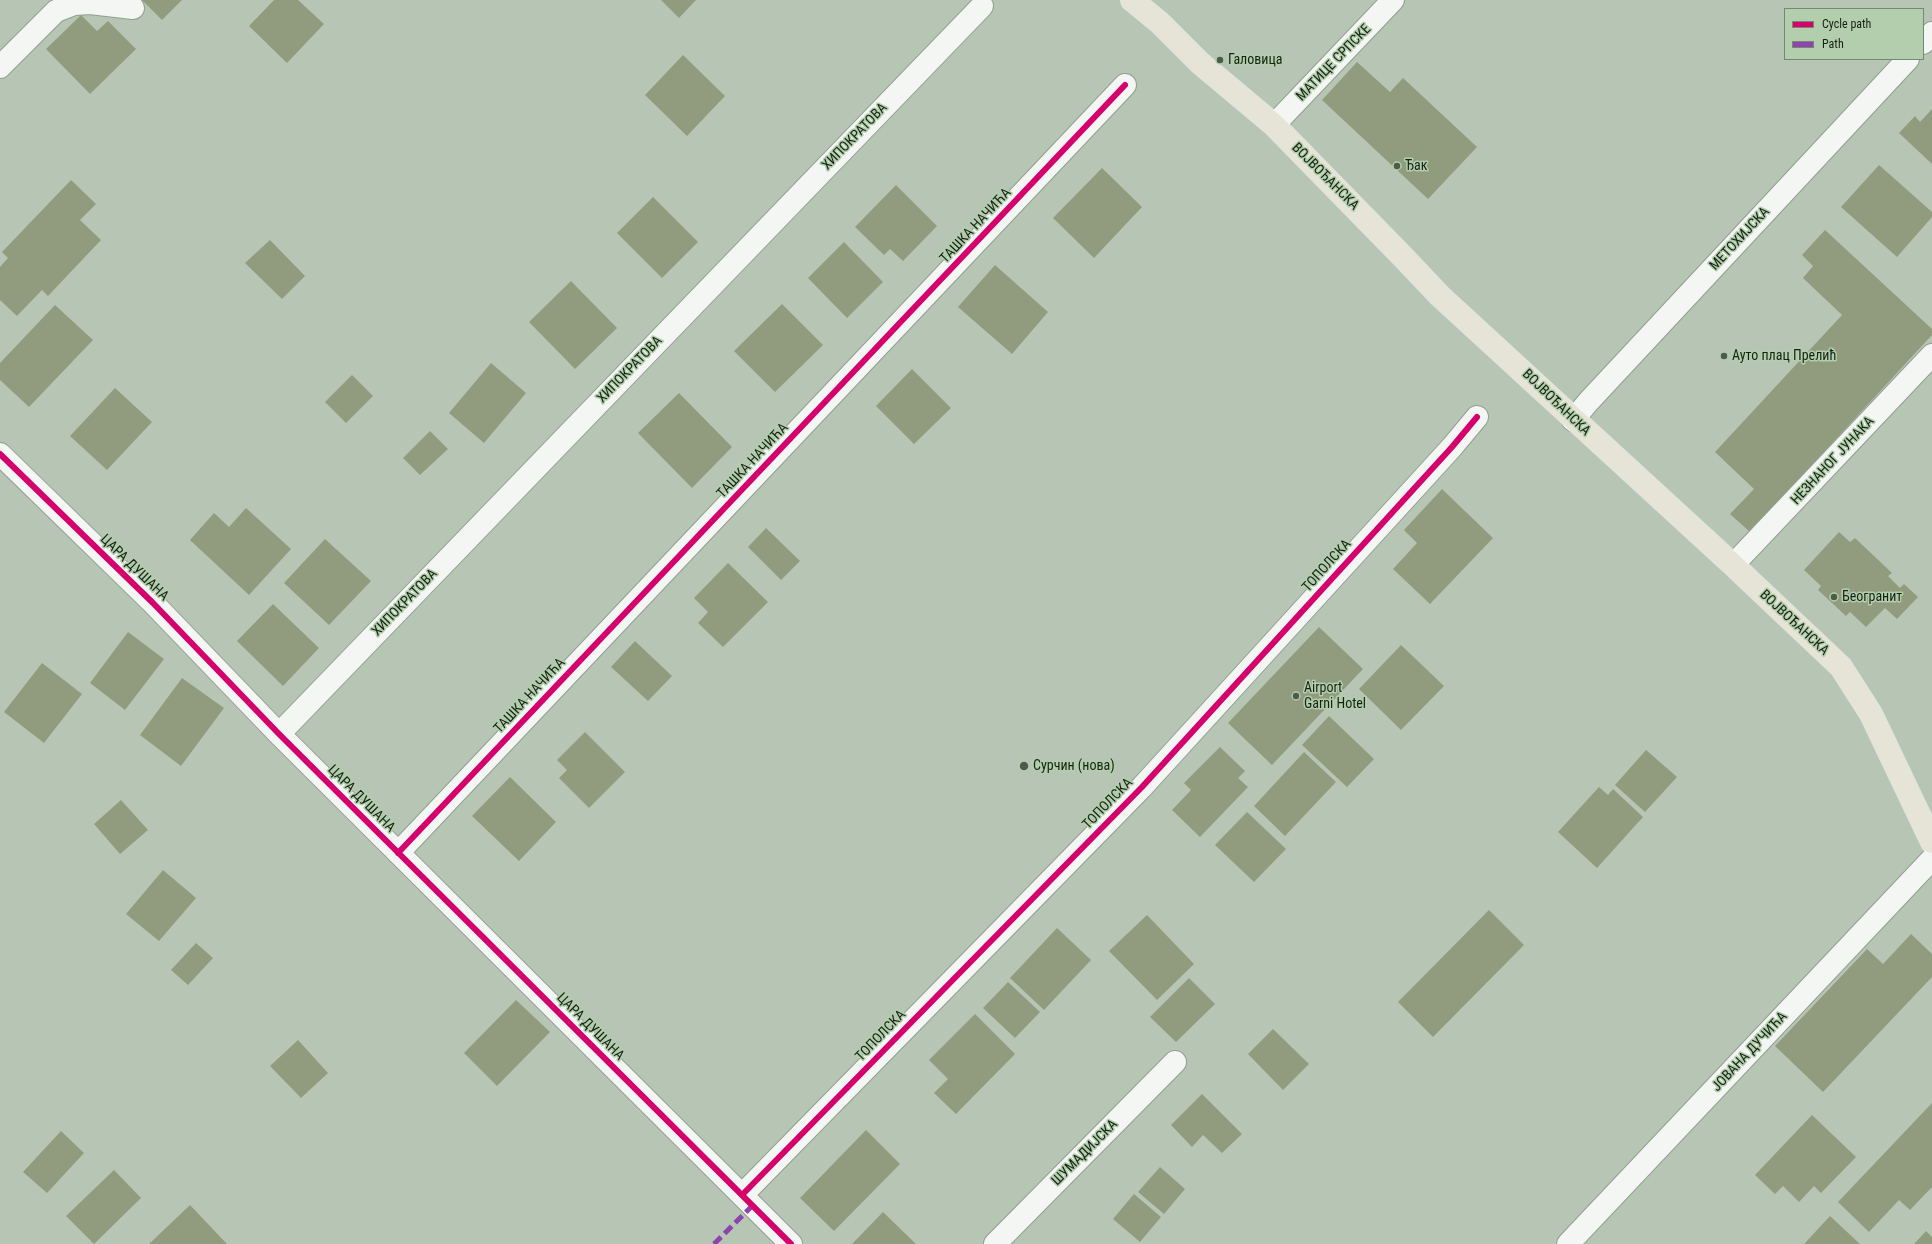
<!DOCTYPE html>
<html>
<head>
<meta charset="utf-8">
<style>
  body { margin:0 }
  #map { position:relative; width:1932px; height:1244px; overflow:hidden; background:#b7c6b4; font-family:"Roboto Condensed",sans-serif }
  canvas { display:block }
  .legend { position:absolute; left:1784px; top:8px; width:140px; height:52px; box-sizing:border-box; background:#b2ceac; border:1px solid #74896f; margin:0; padding:5px 7px; list-style:none; font-size:12px; color:#162114 }
  .legend li { display:flex; align-items:center; gap:8px; height:20px }
  .legend b { width:20px; border:1px solid #74896f }
</style>
</head>
<body>
<div id="map">
<canvas width="1932" height="1244"></canvas>
<ul class="legend">
<li><b style="height:5px;background:#d6006c"></b>Cycle path</li>
<li><b style="height:5px;background:#8e44ad"></b>Path</li>
</ul>
</div>
<script>
const c = document.querySelector('canvas').getContext('2d');
c.lineJoin = 'round';
function paint(path, color) {
  c.fillStyle = color;
  c.fill(path, 'evenodd');
}
function toPath(rows) {
  const path = new Path2D();
  for (const r of rows) {
    path.moveTo(r[0], r[1]);
    for (let i = 2; i < r.length; i += 2) path.lineTo(r[i], r[i + 1]);
  }
  return path;
}
function strokePath(path, color, width, dash) {
  c.strokeStyle = color;
  c.lineWidth = width;
  c.lineCap = dash ? 'butt' : 'round';
  c.setLineDash(dash || []);
  c.stroke(path);
}
function label(font, color, halo, rows, align = 'center') {
  c.font = font + ' "Roboto Condensed",sans-serif';
  c.lineWidth = 3;
  c.setLineDash([]);
  c.textBaseline = 'middle';
  c.strokeStyle = halo;
  c.fillStyle = color;
  for (const [text, x, y, turn = 0] of rows) {
    c.save();
    c.translate(x, y);
    c.rotate((+turn || 0) * Math.PI / 180);
    c.textAlign = isNaN(turn) ? turn : align;
    if (halo) c.strokeText(text, 0, 0);
    c.fillText(text, 0, 0);
    c.restore();
  }
}
paint(toPath([
  [142,0,182,0,162,20],
  [274,0,298,0,324,24,287,63,249,26],
  [661,0,696,0,679,18],
  [81,15,97,31,108,21,136,49,90,94,46,49],
  [683,55,725,96,687,136,645,95],
  [1357,62,1390,92,1403,78,1477,147,1428,199,1322,100],
  [1932,109,1932,164,1899,133,1915,116,1920,122],
  [1879,165,1932,212,1932,217,1897,257,1841,207],
  [1102,168,1142,207,1094,258,1053,218],
  [71,180,96,204,80,220,101,240,48,296,42,290,17,316,0,300,0,267,8,258,2,252],
  [896,185,937,226,903,261,890,249,884,255,855,227],
  [653,197,698,242,662,278,617,233],
  [1825,230,1932,329,1932,335,1750,532,1730,514,1754,489,1715,452,1842,315,1803,278,1813,266,1802,255],
  [270,240,305,276,282,299,245,263],
  [844,242,883,282,847,318,808,278],
  [995,265,1048,312,1012,354,958,307],
  [571,281,617,328,575,369,529,322],
  [782,304,823,345,775,392,734,351],
  [55,305,93,340,29,407,0,380,0,363],
  [491,363,526,393,484,443,449,413],
  [912,369,951,408,914,444,876,406],
  [352,375,373,396,346,423,325,402],
  [115,388,152,422,107,470,70,436],
  [679,393,732,447,692,488,638,433],
  [430,431,448,449,420,475,403,458],
  [1442,489,1493,538,1430,604,1393,569,1417,543,1404,530],
  [246,508,291,549,249,595,190,540,214,513,229,527],
  [766,528,800,561,781,580,748,547],
  [1839,532,1850,542,1855,538,1892,573,1888,576,1900,588,1904,584,1918,597,1897,619,1885,608,1866,627,1850,612,1846,616,1818,590,1821,586,1804,570],
  [325,539,371,581,329,625,284,583],
  [728,563,768,602,723,647,698,623,708,612,694,598],
  [273,604,319,648,283,686,237,641],
  [1319,627,1363,669,1272,765,1228,723],
  [128,632,164,659,125,710,90,683],
  [635,641,672,676,648,701,611,667],
  [1401,645,1444,686,1401,730,1359,689],
  [42,663,82,694,44,743,4,712],
  [182,678,224,708,181,766,140,735],
  [1329,716,1374,759,1347,787,1302,745],
  [585,732,625,772,589,808,559,778,567,770,557,760],
  [1220,747,1245,771,1238,778,1248,787,1200,837,1172,810,1191,790,1184,783],
  [1646,750,1677,777,1645,812,1615,785],
  [1304,752,1336,782,1285,836,1254,806],
  [510,777,556,822,519,861,472,816],
  [1599,787,1608,795,1613,789,1643,817,1597,868,1558,832],
  [121,800,148,830,120,854,94,824],
  [1247,812,1286,849,1254,882,1215,845],
  [163,870,196,898,159,941,126,914],
  [1489,910,1524,945,1433,1037,1398,1002],
  [1147,915,1194,964,1157,1000,1109,951],
  [1057,928,1091,960,1044,1010,1010,978],
  [1911,934,1932,954,1932,977,1823,1092,1775,1046,1867,949,1883,964],
  [196,943,213,958,188,985,171,970],
  [1189,978,1215,1004,1176,1042,1150,1017],
  [1008,982,1040,1012,1015,1038,983,1008],
  [516,1000,550,1032,497,1086,464,1053],
  [975,1014,1015,1054,956,1114,934,1093,948,1079,929,1060],
  [1273,1029,1309,1064,1283,1090,1248,1054],
  [298,1040,328,1073,301,1098,270,1066],
  [1202,1094,1242,1134,1222,1153,1203,1135,1192,1147,1171,1125],
  [1932,1103,1932,1187,1910,1210,1899,1200,1869,1232,1838,1202],
  [1812,1115,1856,1157,1821,1193,1814,1186,1799,1202,1783,1186,1775,1194,1755,1175],
  [866,1130,900,1164,834,1231,800,1198],
  [61,1131,84,1153,47,1193,23,1172],
  [1160,1167,1185,1189,1164,1214,1138,1192],
  [114,1170,141,1198,94,1244,66,1216],
  [1134,1194,1161,1217,1140,1242,1113,1219],
  [190,1205,227,1244,149,1244],
  [883,1212,916,1244,852,1244],
  [1830,1216,1860,1244,1804,1244],
  [1926,1231,1932,1237,1932,1244,1914,1244]
]), '#919c7f');
const minor = toPath([
  [1923,43,1932,33],
  [0,67,56,11,74,4,90,3,133,8],
  [1274,125,1393,0],
  [1573,420,1589,401,1908,59],
  [0,454,153,603,279,734,791,1244],
  [1733,565,1932,355],
  [279,734,982,6],
  [398,853,1125,85],
  [742,1195,1142,787,1452,447,1477,417],
  [995,1244,1175,1062],
  [1568,1244,1932,859]
]);
const major = toPath([
  [1132,0,1160,23,1200,63,1274,125,1404,258,1440,296,1733,565,1841,667,1871,714,1932,842]
]);
strokePath(minor, '#929e90', 24);
strokePath(major, '#dfe5dd', 24);
strokePath(minor, '#f4f6f4', 22);
strokePath(major, '#e6e4d7', 22);
strokePath(toPath([
  [714,1244,752,1206]
]), '#8e44ad', 5, [10, 5]);
strokePath(toPath([
  [0,454,153,603,279,734,791,1244],
  [398,853,1125,85],
  [742,1195,1142,787,1452,447,1477,417]
]), '#d6006c', 6);
for (const [x, y, r, color] of [
  [1220,60,4,"#4e5b4c"],
  [1397,166,4,"#4e5b4c"],
  [1724,356,4,"#4e5b4c"],
  [1834,597,4,"#4e5b4c"],
  [1296,696,4,"#4e5b4c"],
  [1024,766,5,"#4e5b4c"]
]) {
  const dot = new Path2D();
  dot.arc(x, y, r, 0, 2 * Math.PI);
  c.fillStyle = color;
  c.fill(dot);
  strokePath(dot, '#b2ceac', 1.5);
}
label('14px', '#162114', '#b2ceac', [
  ["Галовица",1228,60],
  ["Ђак",1405,166],
  ["Ауто плац Прелић",1732,356],
  ["Београнит",1842,597],
  ["Airport",1304,688],
  ["Garni Hotel",1304,704],
  ["Сурчин (нова)",1033,766]
], 'left');
label('14px', '#162114', '#b2ceac', [
  ["МАТИЦЕ СРПСКЕ",1334,63,-46],
  ["ХИПОКРАТОВА",855,137,-46],
  ["ВОЈВОЂАНСКА",1325,177,45],
  ["ТАШКА НАЧИЋА",976,226,-47],
  ["МЕТОХИЈСКА",1740,239,-47],
  ["ХИПОКРАТОВА",630,370,-46],
  ["ВОЈВОЂАНСКА",1556,403,44],
  ["ТАШКА НАЧИЋА",753,461,-47],
  ["НЕЗНАНОГ ЈУНАКА",1833,461,-47],
  ["ТОПОЛСКА",1327,566,-48],
  ["ЦАРА ДУШАНА",134,568,44],
  ["ХИПОКРАТОВА",405,603,-46],
  ["ВОЈВОЂАНСКА",1794,623,43],
  ["ТАШКА НАЧИЋА",530,696,-47],
  ["ЦАРА ДУШАНА",361,799,45],
  ["ТОПОЛСКА",1108,804,-46],
  ["ЦАРА ДУШАНА",590,1027,45],
  ["ТОПОЛСКА",881,1036,-46],
  ["ЈОВАНА ДУЧИЋА",1750,1052,-47],
  ["ШУМАДИЈСКА",1085,1153,-45]
]);
</script>
</body>
</html>
